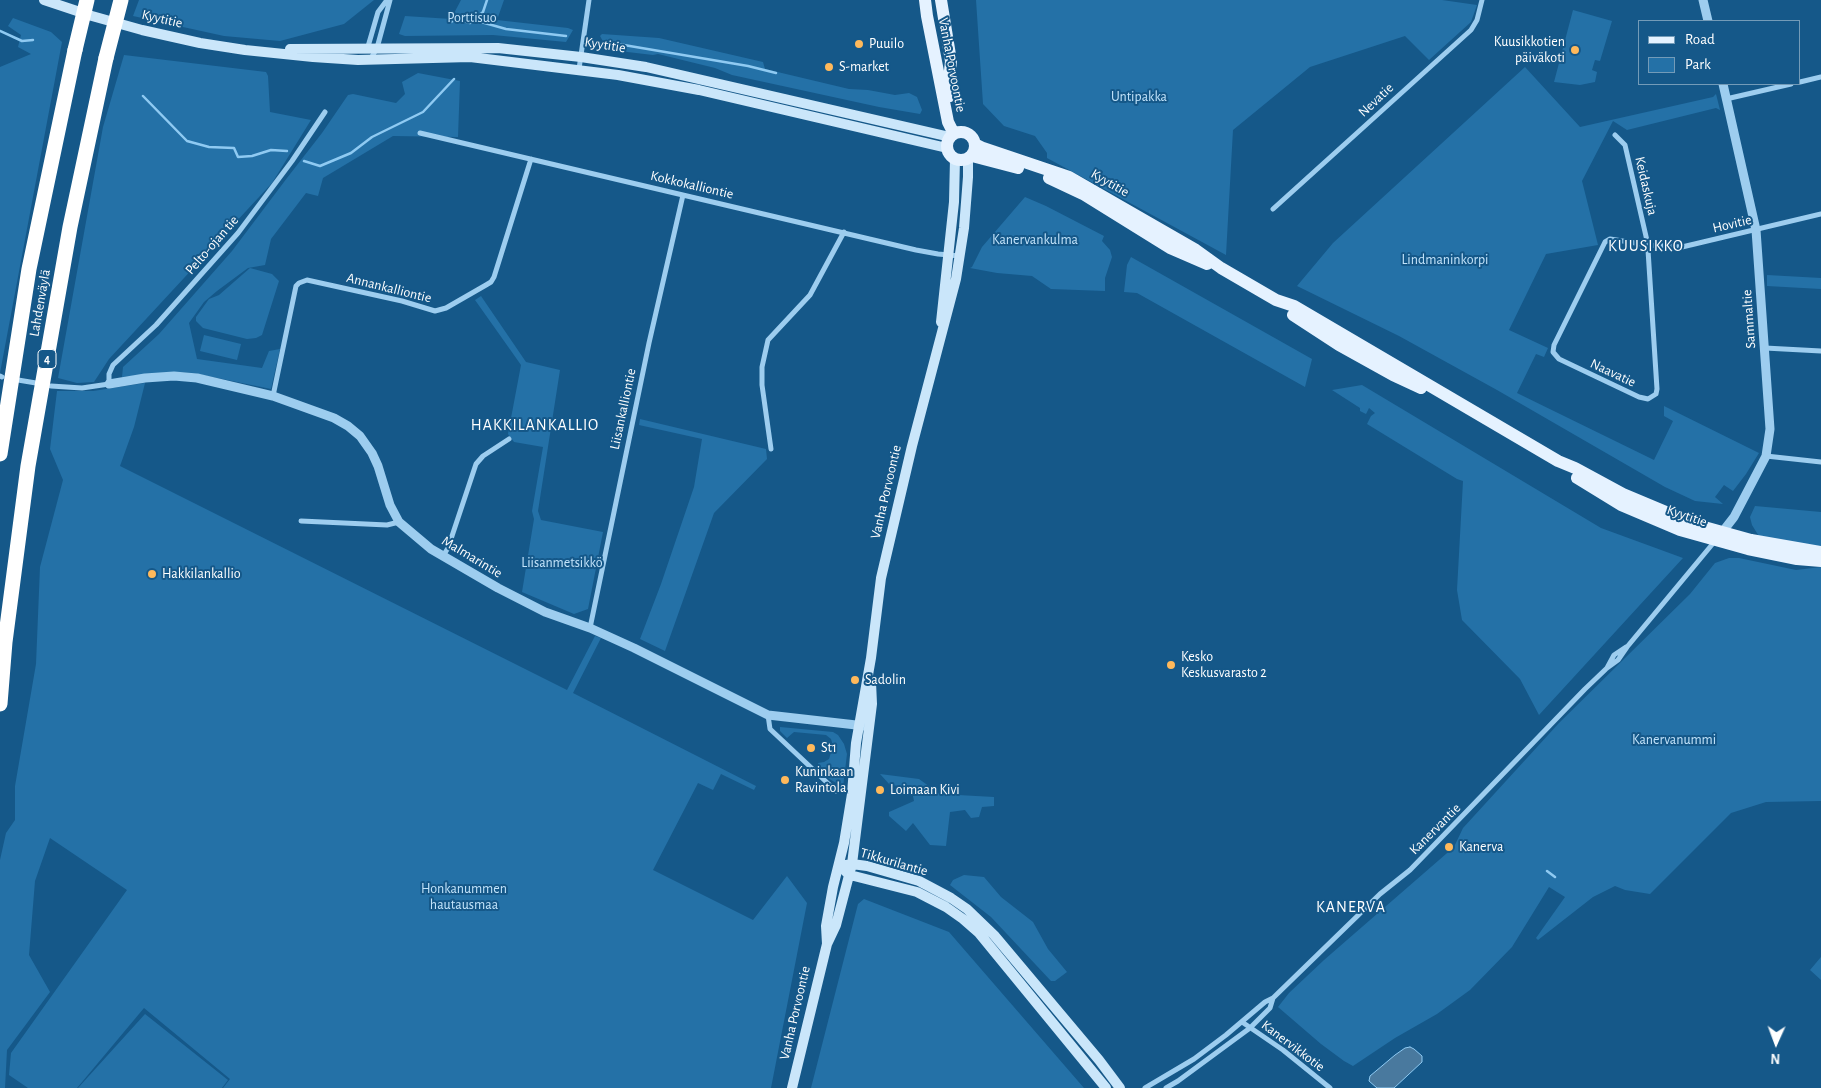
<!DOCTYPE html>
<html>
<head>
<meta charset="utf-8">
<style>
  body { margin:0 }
  #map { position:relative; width:1821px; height:1088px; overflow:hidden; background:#155889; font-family:"Alegreya Sans",sans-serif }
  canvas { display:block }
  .legend { position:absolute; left:1638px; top:20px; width:162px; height:65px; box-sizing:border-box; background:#155889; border:1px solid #739bb8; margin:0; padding:6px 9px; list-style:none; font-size:15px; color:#fff }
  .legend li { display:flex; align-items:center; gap:10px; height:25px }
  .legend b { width:25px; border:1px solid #739bb8 }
  .north { position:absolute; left:1751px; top:1018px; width:50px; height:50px; -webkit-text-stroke:4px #155889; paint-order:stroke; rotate:182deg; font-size:14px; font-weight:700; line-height:20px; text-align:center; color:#fff }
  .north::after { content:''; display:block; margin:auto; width:18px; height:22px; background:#fff; clip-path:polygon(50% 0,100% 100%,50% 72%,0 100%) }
</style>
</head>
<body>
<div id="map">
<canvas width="1821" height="1088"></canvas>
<ul class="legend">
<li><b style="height:6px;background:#e5f2ff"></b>Road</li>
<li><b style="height:14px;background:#2471a7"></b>Park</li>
</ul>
<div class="north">N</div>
</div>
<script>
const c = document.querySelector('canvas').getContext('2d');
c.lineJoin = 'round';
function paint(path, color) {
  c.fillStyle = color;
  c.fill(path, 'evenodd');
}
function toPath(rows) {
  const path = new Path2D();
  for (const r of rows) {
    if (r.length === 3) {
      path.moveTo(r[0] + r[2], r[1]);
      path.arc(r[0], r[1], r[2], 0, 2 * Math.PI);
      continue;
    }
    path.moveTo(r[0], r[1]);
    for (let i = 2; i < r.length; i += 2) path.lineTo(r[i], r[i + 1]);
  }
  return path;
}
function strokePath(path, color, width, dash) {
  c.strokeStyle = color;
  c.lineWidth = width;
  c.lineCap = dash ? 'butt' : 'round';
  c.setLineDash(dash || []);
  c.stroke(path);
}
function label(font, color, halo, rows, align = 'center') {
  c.font = font + ' "Alegreya Sans",sans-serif';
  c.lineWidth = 4;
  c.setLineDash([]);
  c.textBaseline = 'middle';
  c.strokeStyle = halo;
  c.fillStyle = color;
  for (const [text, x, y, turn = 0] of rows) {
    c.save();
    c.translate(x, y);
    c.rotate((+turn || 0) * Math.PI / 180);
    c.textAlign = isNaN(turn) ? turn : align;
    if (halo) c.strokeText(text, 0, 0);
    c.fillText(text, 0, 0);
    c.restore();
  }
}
paint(toPath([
  [139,0,374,0,344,24,280,41,224,36,133,16],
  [461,0,504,0,497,20,568,28,573,30,566,42,493,35,405,36,399,34,405,16,451,19],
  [976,0,1442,0,1477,5,1471,22,1429,60,1405,36,1310,67,1233,130,1226,255,1047,158,1047,153,1035,136,1004,126,983,104],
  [1573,10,1612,21,1600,61,1595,60,1592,70,1597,72,1595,82,1580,85,1554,82],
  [13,18,51,32,62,42,0,373,0,67,31,54,18,47,21,35,8,26],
  [602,34,659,38,763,62,765,69,849,89,868,90,895,95,909,93,917,97,922,110,920,114,879,107,732,75,715,68,658,54,653,55,619,51,605,45,600,36],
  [124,55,266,72,268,76,270,112,311,120,272,183,109,359,94,382,77,383,58,378,103,127],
  [1525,67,1580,127,1713,97,1716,94,1720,110,1716,108,1627,130,1613,121,1582,181,1598,245,1546,254,1509,330,1548,348,1544,357,1536,354,1517,393,1654,460,1673,421,1664,416,1664,406,1759,453,1746,474,1733,491,1724,485,1715,497,1723,504,1695,501,1665,487,1497,390,1399,336,1297,286,1333,243],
  [418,73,460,81,458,137,393,136,323,178,318,196,306,193,271,239,265,265,248,268,217,291,204,302,189,323,197,359,262,368,269,351,280,349,271,389,193,373,172,372,122,377,123,367,159,334,232,251,287,178,322,133,348,95,353,94,396,103,405,94,402,82],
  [1025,197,1046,206,1104,236,1102,241,1110,250,1112,257,1105,278,1105,291,1051,289,1032,276,997,273,970,268,972,267,982,247],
  [1131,257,1312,359,1305,387,1137,293,1124,292,1127,265],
  [250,268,272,274,279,281,262,335,256,338,247,339,203,328,196,321,196,317,209,299,219,295],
  [1767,275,1821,278,1821,289,1767,286],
  [481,296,526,362,560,370,538,511,541,520,603,532,588,609,574,614,522,592,534,519,532,511,543,447,514,442,508,434,521,365,475,300],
  [204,335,241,344,237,360,200,351],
  [145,383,134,427,120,466,567,690,595,636,601,638,573,693,756,786,754,790,721,774,713,790,698,783,653,870,753,920,787,876,807,903,771,1088,223,1088,230,1079,144,1008,77,1088,28,1088,9,1075,11,1053,127,890,50,838,35,881,29,955,50,992,7,1050,5,1088,0,1088,0,860,6,833,15,820,15,786,36,664,40,567,63,480,50,449,57,391,93,391],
  [1362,385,1601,528,1683,558,1539,715,1520,679,1462,620,1457,590,1463,481,1457,479,1367,424,1371,416,1375,413,1369,408,1366,414,1360,411,1360,408,1332,390],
  [640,419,766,449,767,459,714,513,665,651,640,639,661,584,694,487,702,439,639,425],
  [1755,506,1821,512,1821,548,1760,538,1752,525,1750,517],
  [1729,558,1739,558,1796,570,1821,567,1821,801,1766,802,1731,813,1650,894,1625,890,1615,886,1593,897,1538,940,1536,938,1565,897,1549,887,1512,947,1470,990,1437,1014,1395,1038,1353,1066,1344,1061,1321,1044,1278,1007,1289,993,1324,960,1454,847,1463,828,1559,723,1690,594,1715,563],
  [780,727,833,732,838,735,844,744,847,754,843,787,821,774,818,763,824,762,829,759,833,746,831,739,826,735,794,732,787,738,780,731],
  [880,774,919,779,940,794,994,797,994,806,982,807,979,817,971,818,965,810,950,812,946,846,930,845,913,823,906,831,889,816,889,812,914,801,911,787,890,785],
  [964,875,984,877,1001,897,1033,922,1048,949,1067,972,1055,981,1051,981,991,917,950,885,953,880],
  [864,899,949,932,1084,1088,811,1088,858,904],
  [1821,957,1821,980,1810,970],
  [145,1014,228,1080,222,1088,78,1088]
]), '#2471a7');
const water = toPath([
  [1410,1047,1414,1049,1422,1056,1422,1062,1394,1088,1377,1088,1369,1081,1370,1076,1395,1055,1405,1048,1410,1047]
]);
paint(water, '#49799e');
strokePath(water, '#8fcaf2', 1);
strokePath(toPath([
  [474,20,506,29,566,36],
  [451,22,457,19,470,23,483,12,487,0],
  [0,31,22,41,33,40],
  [612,43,748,66,776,73],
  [143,96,187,141,209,147,234,148,238,157,252,156,271,150,287,151],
  [304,161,320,166,351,153,372,137,423,112,454,79],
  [1547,871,1555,877]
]), '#8fcaf2', 2.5);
strokePath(toPath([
  [367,50,378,12,387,0],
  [370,60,377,48,390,0],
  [579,69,589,0],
  [1800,82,1821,77],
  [1726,99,1791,84],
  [420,133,916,250,938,254,960,256],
  [1615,135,1625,145,1648,245,1648,250,1657,389,1656,394,1648,399,1639,397,1559,359,1553,352,1554,345,1605,242,1610,239,1648,245,1682,247,1821,214],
  [1273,209,1471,30,1477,20,1482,0],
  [1765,348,1821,351],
  [0,376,2,377],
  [18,380,36,383],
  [51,386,82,388,109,384,109,374,113,365,156,325,238,233,292,161,325,112],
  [273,396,296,286,299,283,307,280,402,301,435,311,446,308,486,285,491,282,494,277,531,159],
  [771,449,762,385,762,367,768,340,810,295,844,232],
  [1766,456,1821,462],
  [301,521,387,525,399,522],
  [443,556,448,548,476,464,483,456,509,439],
  [590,628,649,343,683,195],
  [1607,668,1614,655,1626,647],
  [768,715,770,729,836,791],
  [1242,1022,1283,1050,1330,1088],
  [1145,1088,1194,1059,1226,1035,1265,1002,1273,998,1380,894,1410,870,1585,689,1607,668,1618,660,1627,647,1715,541],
  [1166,1088,1178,1081,1250,1028,1270,1008,1273,998]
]), '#9dcdef', 5);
strokePath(toPath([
  [1703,0,1708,21],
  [109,384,145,378,174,376,197,378,273,396,334,418,348,426,360,436,372,453,378,466,390,505,399,522,431,549,498,588,545,612,590,628,634,648,768,715,865,726],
  [1720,535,1734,517,1766,456,1770,429,1756,230,1723,84]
]), '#9dcdef', 9);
strokePath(toPath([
  [44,0,92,16,142,30,200,43,245,50,313,57,358,60,470,57,618,75,699,90,947,148],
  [290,49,498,48,581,57,646,67,950,137],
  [941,322,954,202,955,159],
  [846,865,852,864,867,866,919,881,951,898,967,909,994,935,1099,1060,1120,1088],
  [846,872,850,875,917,892,946,907,963,919,979,933,1106,1088],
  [827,944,826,926,833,887,844,843,852,794,856,743,871,658,881,578,912,446,956,279,964,228,968,177,968,159],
  [792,1088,827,944,836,925,852,864,872,704,871,682]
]), '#cae6fa', 10);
strokePath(toPath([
  [925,0,927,16,948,122,954,134],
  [941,0,951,61,948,90,950,96],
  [961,146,14],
  [975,144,983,148,1069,177,1196,250,1221,268,1276,300,1294,306,1558,461,1575,468,1623,494,1697,525,1751,540,1821,552],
  [972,156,1018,168],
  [1049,178,1083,194,1170,248,1207,264],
  [1293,315,1339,345,1393,375,1421,388],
  [1577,478,1621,505,1680,530,1748,549,1797,559,1821,561]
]), '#e5f2ff', 12);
strokePath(toPath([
  [0,454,29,269,75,50],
  [0,704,5,642,28,466,70,227,106,58]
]), '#fff', 15);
strokePath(toPath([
  [75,50,87,0],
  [106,58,121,0]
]), '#fff', 15);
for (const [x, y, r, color] of [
  [859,44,5,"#ffb95b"],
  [1575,50,5,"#ffb95b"],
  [829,67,5,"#ffb95b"],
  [152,574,5,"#ffb95b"],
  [1171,665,5,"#ffb95b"],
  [855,680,5,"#ffb95b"],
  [811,748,5,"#ffb95b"],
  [785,780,5,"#ffb95b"],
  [880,790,5,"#ffb95b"],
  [1449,847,5,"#ffb95b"]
]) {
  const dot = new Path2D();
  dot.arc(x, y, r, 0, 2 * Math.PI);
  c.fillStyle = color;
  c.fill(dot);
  strokePath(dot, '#155889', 2);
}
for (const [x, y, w] of [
  [47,359,18]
]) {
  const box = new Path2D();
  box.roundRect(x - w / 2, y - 9.5, w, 19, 4);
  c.fillStyle = '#155889';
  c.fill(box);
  strokePath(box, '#fff', 1);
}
label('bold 12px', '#fff', null, [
  ["4",47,359]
]);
label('14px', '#c3e4fb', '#155889', [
  ["Porttisuo",472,18],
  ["Untipakka",1139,97],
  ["Kanervankulma",1035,240],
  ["Lindmaninkorpi",1445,260],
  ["Liisanmetsikkö",562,563],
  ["Kanervanummi",1674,740],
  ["Honkanummen",464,889],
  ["hautausmaa",464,905]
]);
label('14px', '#fff', '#155889', [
  ["Kyytitie",162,19,13],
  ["Kyytitie",605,45,9],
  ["Vanha Porvoontie",952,65,79],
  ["Nevatie",1376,100,-43],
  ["Kyytitie",1110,183,30],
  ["Kokkokalliontie",692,185,13],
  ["Keidaskuja",1646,186,77],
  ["Hovitie",1732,224,-13],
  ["Pelto-ojan tie",212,245,-49],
  ["Annankalliontie",389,288,14],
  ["Lahdenväylä",40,303,-80],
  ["Sammaltie",1749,319,-94],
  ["Naavatie",1613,373,25],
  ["Liisankalliontie",623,409,-78],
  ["Vanha Porvoontie",886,492,-77],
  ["Kyytitie",1687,516,19],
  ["Malmarintie",472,557,31],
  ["Kanervantie",1435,829,-45],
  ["Tikkurilantie",894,862,16],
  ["Vanha Porvoontie",795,1013,-77],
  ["Kanervikkotie",1293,1046,37]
]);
label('14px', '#fff', '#155889', [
  ["Kuusikkotien",1565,42,"right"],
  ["päiväkoti",1565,58,"right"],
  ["Puuilo",869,44],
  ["S-market",839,67],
  ["Hakkilankallio",162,574],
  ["Kesko",1181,657],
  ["Keskusvarasto 2",1181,673],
  ["Sadolin",865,680],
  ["St1",821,748],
  ["Kuninkaan",795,772],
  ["Ravintola",795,788],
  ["Loimaan Kivi",890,790],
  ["Kanerva",1459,847]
], 'left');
c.letterSpacing = '1px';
label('16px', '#fff', '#155889', [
  ["KUUSIKKO",1646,246],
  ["HAKKILANKALLIO",535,425],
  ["KANERVA",1351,907]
]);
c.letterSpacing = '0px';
</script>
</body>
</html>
